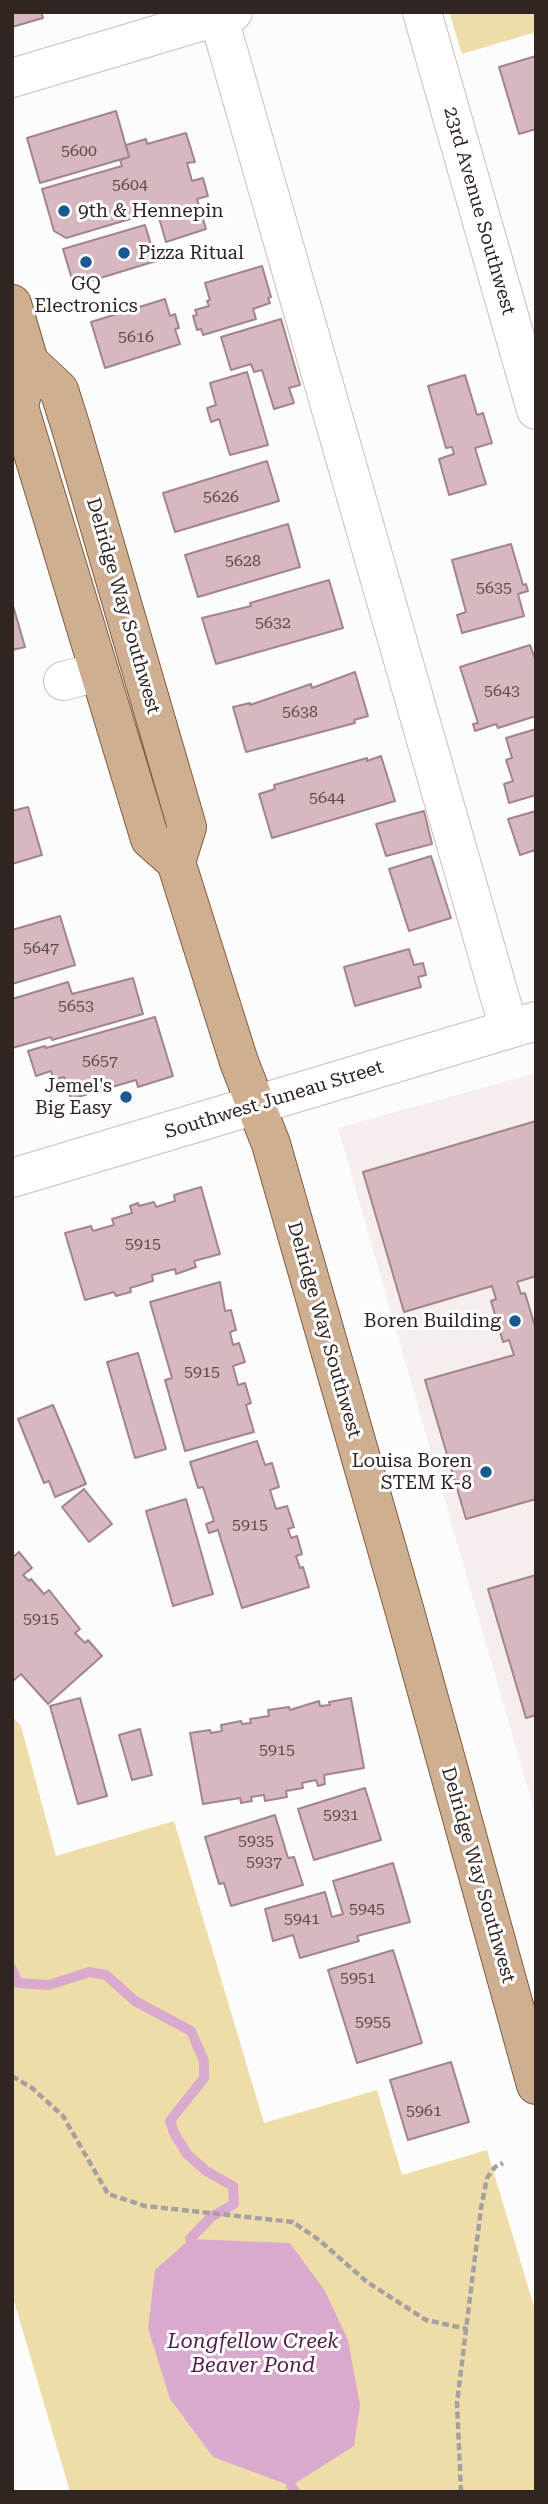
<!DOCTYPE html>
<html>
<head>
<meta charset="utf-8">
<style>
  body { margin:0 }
  #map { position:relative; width:548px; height:2504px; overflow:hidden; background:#fcfcfc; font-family:"Roboto Serif",serif }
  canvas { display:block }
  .frame { position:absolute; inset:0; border:14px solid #312522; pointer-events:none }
</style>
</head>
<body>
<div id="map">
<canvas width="548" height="2504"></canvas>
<div class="frame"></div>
</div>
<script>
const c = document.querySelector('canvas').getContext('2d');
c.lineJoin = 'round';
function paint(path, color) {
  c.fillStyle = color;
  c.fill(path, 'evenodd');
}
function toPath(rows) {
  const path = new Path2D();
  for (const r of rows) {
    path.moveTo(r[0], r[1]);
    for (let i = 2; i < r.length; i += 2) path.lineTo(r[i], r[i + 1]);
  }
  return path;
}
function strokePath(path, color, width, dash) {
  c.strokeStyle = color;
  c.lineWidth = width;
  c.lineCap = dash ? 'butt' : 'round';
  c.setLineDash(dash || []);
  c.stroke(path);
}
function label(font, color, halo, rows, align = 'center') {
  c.font = font + ' "Roboto Serif",serif';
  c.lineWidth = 6;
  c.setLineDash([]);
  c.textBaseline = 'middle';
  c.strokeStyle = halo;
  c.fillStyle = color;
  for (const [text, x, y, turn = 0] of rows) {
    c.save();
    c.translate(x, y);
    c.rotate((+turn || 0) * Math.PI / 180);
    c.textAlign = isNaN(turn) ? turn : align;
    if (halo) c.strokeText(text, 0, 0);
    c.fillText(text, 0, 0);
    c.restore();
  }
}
paint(toPath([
  [536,1073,536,1817,338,1128]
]), '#f6eeec');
paint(toPath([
  [449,12,536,12,536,32,462,54],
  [12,1716,21,1726,56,1856,174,1821,264,2123,377,2090,402,2175,487,2150,536,2313,536,2492,70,2492,12,2294]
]), '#eedda9');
paint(toPath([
  [190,2239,290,2243,325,2291,348,2340,360,2405,354,2446,291,2486,213,2457,170,2399,148,2328,155,2270]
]), '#daaace');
strokePath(toPath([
  [12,1969,18,1983,49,1985,89,1972,106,1975,135,2001,191,2031,204,2061,204,2078,170,2121,174,2133,187,2154,206,2171,233,2186,234,2204,211,2217,190,2239],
  [291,2486,295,2492]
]), '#daaace', 10);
const building = toPath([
  [12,12,41,12,43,18,12,27,12,12],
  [536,56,536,129,519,134,499,67,536,56],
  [116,111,129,157,40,183,27,138,116,111],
  [186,133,195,162,187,163,192,181,203,178,208,196,197,199,206,229,166,242,157,211,66,238,54,231,42,189,122,166,120,160,129,157,126,145,146,139,147,144,186,133],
  [145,225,156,261,74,286,63,249,145,225],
  [262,266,271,297,268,298,270,303,253,309,256,319,203,335,201,329,197,330,193,316,197,315,195,310,209,306,207,301,210,300,205,283,262,266],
  [165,299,170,316,175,314,179,328,175,329,180,344,105,368,91,322,165,299],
  [281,319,300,385,289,388,294,403,274,409,262,370,254,372,251,364,231,370,221,337,281,319],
  [247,372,268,445,230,455,219,419,211,422,207,408,216,405,210,383,247,372],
  [465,375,477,415,483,413,492,443,475,448,486,484,449,495,439,459,454,454,452,447,446,448,428,386,465,375],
  [267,461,279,501,175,532,163,493,267,461],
  [288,524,300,567,198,597,185,555,288,524],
  [511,544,523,585,526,584,528,591,518,594,524,616,462,633,457,615,466,612,452,560,511,544],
  [329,580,343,628,216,664,202,618,251,606,250,603,329,580],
  [12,602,25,647,12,650,12,602],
  [530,645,536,662,536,716,498,728,496,724,475,731,473,724,478,723,460,667,530,645],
  [355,672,368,716,354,720,355,723,246,752,233,707,250,703,250,705,311,684,312,688,355,672],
  [536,729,536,795,509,803,504,784,513,781,506,760,512,758,506,738,536,729],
  [381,756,395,801,272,838,259,794,275,789,274,785,367,758,367,761,381,756],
  [28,807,42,855,12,864,12,811,28,807],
  [424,811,432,844,386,856,376,824,424,811],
  [536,811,536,853,535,850,520,855,508,819,536,811],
  [431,856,451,918,409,931,389,869,431,856],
  [60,916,75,965,12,984,12,930,60,916],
  [409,949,414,965,423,963,426,975,418,977,421,987,355,1006,344,967,409,949],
  [133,978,143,1014,52,1040,51,1037,12,1048,12,999,68,982,72,994,133,978],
  [155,1017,173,1076,138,1087,136,1080,71,1099,64,1077,54,1080,51,1071,36,1076,28,1051,45,1046,46,1048,155,1017],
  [536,1121,536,1276,517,1282,521,1294,525,1293,536,1330,536,1499,466,1519,425,1380,514,1355,509,1340,503,1342,491,1301,496,1299,492,1286,404,1312,363,1172,536,1121],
  [201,1187,220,1254,194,1261,196,1267,176,1274,175,1269,152,1275,153,1281,130,1288,131,1292,116,1296,114,1292,85,1300,65,1233,91,1226,93,1231,114,1225,112,1219,132,1213,130,1206,138,1203,139,1206,154,1202,156,1207,175,1201,174,1195,201,1187],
  [220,1282,225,1311,231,1310,236,1330,230,1332,233,1345,239,1343,245,1362,233,1366,238,1385,245,1383,251,1403,246,1405,254,1432,185,1451,165,1380,172,1378,150,1302,220,1282],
  [138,1353,166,1449,135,1458,107,1362,138,1353],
  [53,1405,86,1484,55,1497,49,1481,44,1483,18,1419,53,1405],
  [257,1441,265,1465,272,1463,279,1487,270,1490,276,1509,287,1506,294,1527,288,1529,291,1538,297,1536,302,1554,296,1556,300,1568,303,1567,309,1587,242,1608,218,1530,209,1533,206,1524,214,1521,203,1487,198,1488,190,1462,257,1441],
  [84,1489,112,1524,89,1542,62,1507,84,1489],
  [186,1499,213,1594,173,1606,146,1511,186,1499],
  [19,1552,32,1568,23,1575,29,1581,31,1579,44,1594,49,1590,80,1629,75,1633,85,1643,88,1640,102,1656,48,1704,21,1674,14,1680,12,1678,12,1558,19,1552],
  [536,1575,536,1715,526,1718,488,1589,536,1575],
  [80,1698,107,1796,78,1804,50,1706,80,1698],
  [351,1698,364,1768,324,1775,325,1784,318,1786,316,1780,302,1783,303,1788,286,1791,287,1797,265,1801,264,1795,251,1797,252,1801,241,1803,240,1798,203,1804,190,1733,210,1730,211,1733,222,1731,221,1725,241,1721,242,1724,251,1723,250,1719,269,1716,268,1710,289,1707,290,1710,319,1701,320,1706,330,1705,329,1702,351,1698],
  [140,1729,152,1775,132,1780,119,1735,140,1729],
  [365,1788,381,1840,314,1860,298,1809,365,1788],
  [275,1815,288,1858,294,1857,303,1885,231,1906,224,1883,219,1884,205,1837,275,1815],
  [393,1863,410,1922,357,1936,359,1941,300,1958,293,1935,273,1941,265,1909,325,1892,332,1917,343,1914,333,1881,393,1863],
  [393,1950,422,2043,357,2063,328,1970,393,1950],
  [451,2062,469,2122,408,2140,390,2080,451,2062]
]);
paint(building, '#d8b8bf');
strokePath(building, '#a2858a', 2);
const minor = toPath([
  [217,12,509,1029],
  [422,12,536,410],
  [12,78,233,12],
  [63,681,98,672],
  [12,1178,536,1021]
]);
const major = toPath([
  [12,304,29,362,19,407,150,839,176,862,239,1062,271,1144,405,1612,536,2085],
  [29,362,59,390,71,428,187,827,176,862]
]);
strokePath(minor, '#d7b9b1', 40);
strokePath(major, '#825c3c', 40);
strokePath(toPath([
  [12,2076,32,2088,63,2116,108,2194,145,2206,293,2222,319,2240,367,2282,426,2320,467,2329],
  [461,2492,457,2403,481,2208,487,2178,495,2167,503,2163]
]), '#a6a1a0', 4.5, [7, 3.5]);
strokePath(minor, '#fff', 38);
strokePath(major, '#ceaf92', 38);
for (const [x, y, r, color] of [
  [64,211,7,"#1a598f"],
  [124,253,7,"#1a598f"],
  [86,262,7,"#1a598f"],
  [126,1097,7,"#1a598f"],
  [515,1321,7,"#1a598f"],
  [486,1472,7,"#1a598f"]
]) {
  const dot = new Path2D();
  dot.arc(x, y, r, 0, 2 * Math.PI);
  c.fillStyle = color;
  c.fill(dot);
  strokePath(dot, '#fff', 2.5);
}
label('16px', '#5b4a49', null, [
  ["5600",79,151],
  ["5604",130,185],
  ["5616",136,337],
  ["5626",221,497],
  ["5628",243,561],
  ["5635",494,588],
  ["5632",273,623],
  ["5643",502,691],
  ["5638",300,712],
  ["5644",327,798],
  ["5647",41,948],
  ["5653",76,1006],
  ["5657",100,1061],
  ["5915",143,1244],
  ["5915",202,1372],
  ["5915",250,1525],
  ["5915",41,1619],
  ["5915",277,1750],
  ["5931",341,1815],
  ["5935",256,1841],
  ["5937",264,1862],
  ["5945",367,1909],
  ["5941",302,1919],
  ["5951",358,1978],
  ["5955",373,2022],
  ["5961",424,2111]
]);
label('19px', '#312522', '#fff', [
  ["9th & Hennepin",78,211,"left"],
  ["Pizza Ritual",138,253,"left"],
  ["GQ",86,284,"center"],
  ["Electronics",86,306,"center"],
  ["Jemel's",112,1086],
  ["Big Easy",112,1108],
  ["Boren Building",501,1321],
  ["Louisa Boren",472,1461],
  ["STEM K-8",472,1483]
], 'right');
label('19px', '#312522', '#fff', [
  ["23rd Avenue Southwest",479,211,74],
  ["Delridge Way Southwest",123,606,74],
  ["Southwest Juneau Street",274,1100,-17],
  ["Delridge Way Southwest",324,1330,74],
  ["Delridge Way Southwest",478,1875,74]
]);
label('italic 21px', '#551c4b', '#fff', [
  ["Longfellow Creek",253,2342],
  ["Beaver Pond",253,2366]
]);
</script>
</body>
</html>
